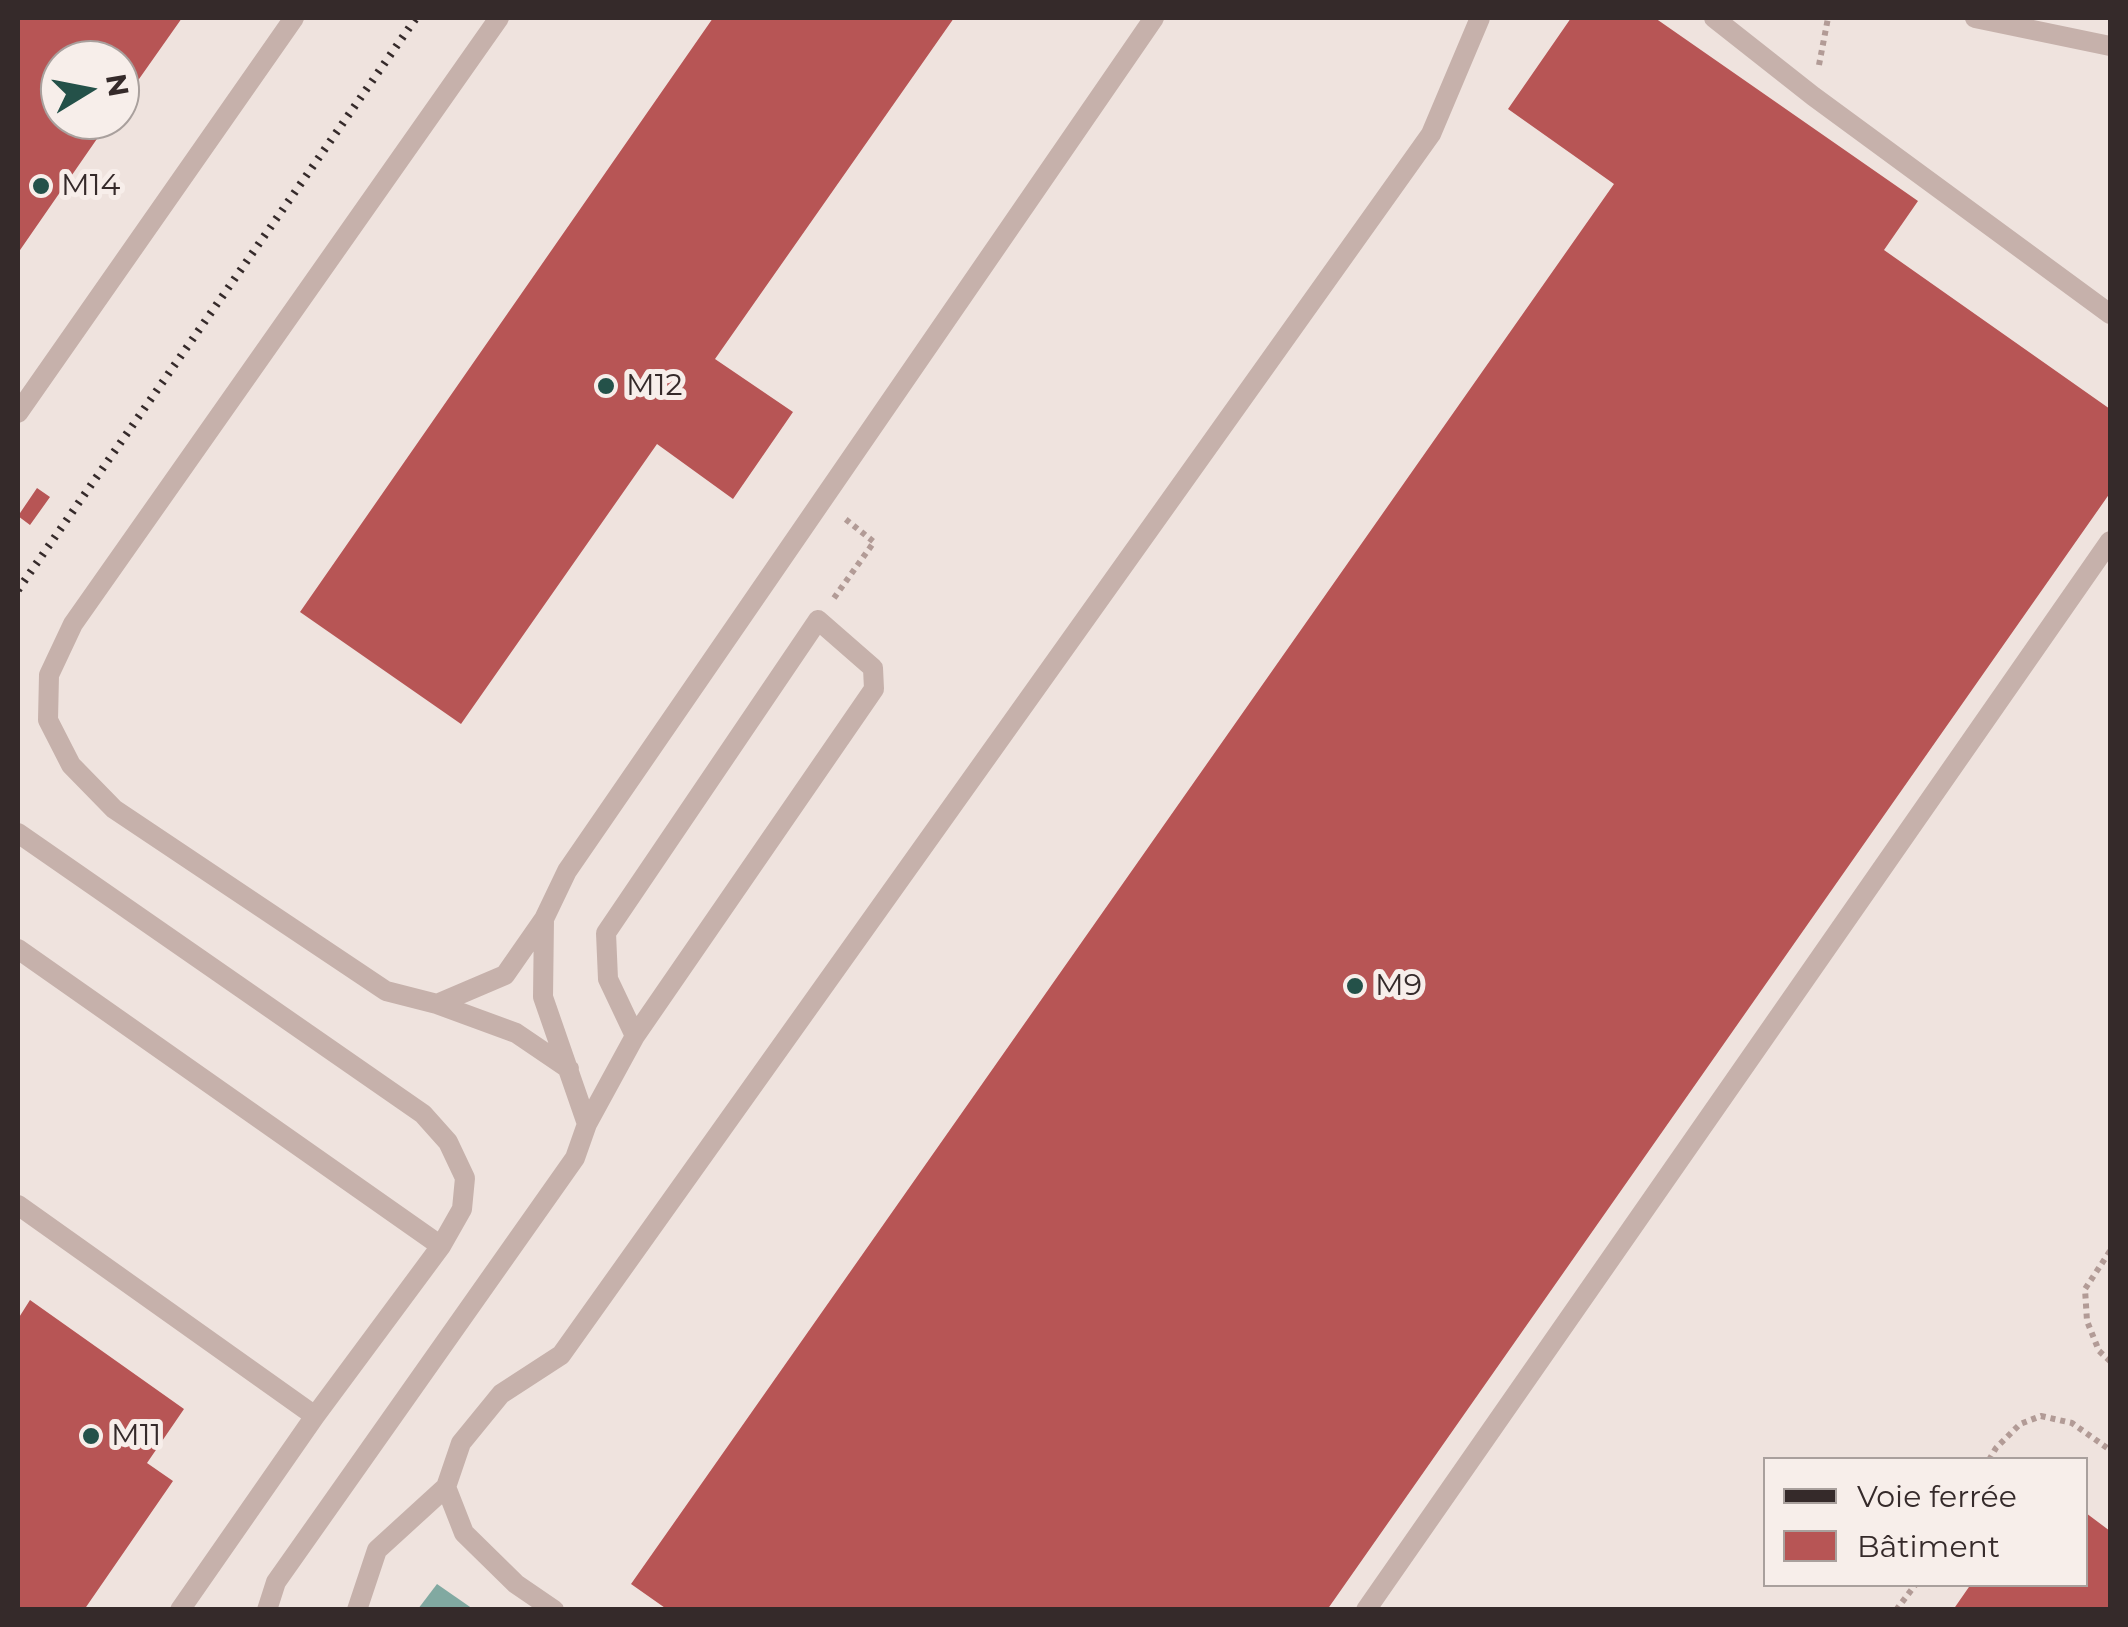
<!DOCTYPE html>
<html>
<head>
<meta charset="utf-8">
<style>
  body { margin:0 }
  #map { position:relative; width:2128px; height:1627px; overflow:hidden; background:#efe3de; font-family:Montserrat,sans-serif }
  canvas { display:block }
  .frame { position:absolute; inset:0; border:20px solid #352a2a; pointer-events:none }
  .legend { position:absolute; left:1763px; top:1457px; width:325px; height:130px; box-sizing:border-box; background:#f7eeea; border:2px solid #a9a09d; margin:0; padding:12px 18px; list-style:none; font-size:30px; color:#352a2a }
  .legend li { display:flex; align-items:center; gap:20px; height:50px }
  .legend b { width:50px; border:2px solid #a9a09d }
  .north { position:absolute; left:40px; top:40px; width:100px; height:100px; box-sizing:border-box; background:#f7eeea; border:2px solid #a9a09d; border-radius:50%; rotate:80deg; font-size:28px; font-weight:700; line-height:40px; text-align:center; color:#352a2a }
  .north::after { content:''; display:block; margin:auto; width:35px; height:45px; background:#245149; clip-path:polygon(50% 0,100% 100%,50% 72%,0 100%) }
</style>
</head>
<body>
<div id="map">
<canvas width="2128" height="1627"></canvas>
<div class="frame"></div>
<ul class="legend">
<li><b style="height:12px;background:#352a2a"></b>Voie ferrée</li>
<li><b style="height:28px;background:#b75555"></b>Bâtiment</li>
</ul>
<div class="north">N</div>
</div>
<script>
const c = document.querySelector('canvas').getContext('2d');
c.lineJoin = 'round';
function paint(path, color) {
  c.fillStyle = color;
  c.fill(path, 'evenodd');
}
function toPath(rows) {
  const path = new Path2D();
  for (const r of rows) {
    path.moveTo(r[0], r[1]);
    for (let i = 2; i < r.length; i += 2) path.lineTo(r[i], r[i + 1]);
  }
  return path;
}
function strokePath(path, color, width, dash) {
  c.strokeStyle = color;
  c.lineWidth = width;
  c.lineCap = dash ? 'butt' : 'round';
  c.setLineDash(dash || []);
  c.stroke(path);
}
function label(font, color, halo, rows, align = 'center') {
  c.font = font + ' Montserrat,sans-serif';
  c.lineWidth = 10;
  c.setLineDash([]);
  c.textBaseline = 'middle';
  c.strokeStyle = halo;
  c.fillStyle = color;
  for (const [text, x, y, turn = 0] of rows) {
    c.save();
    c.translate(x, y);
    c.rotate((+turn || 0) * Math.PI / 180);
    c.textAlign = isNaN(turn) ? turn : align;
    if (halo) c.strokeText(text, 0, 0);
    c.fillText(text, 0, 0);
    c.restore();
  }
}
paint(toPath([
  [437,1584,473,1609,418,1609]
]), '#81a9a1');
paint(toPath([
  [18,18,182,18,120,106,120,60,60,60,60,120,110,120,18,253],
  [713,18,954,18,715,359,793,412,733,499,657,444,461,724,300,612],
  [1571,18,1655,18,1918,201,1884,250,2110,409,2110,493,1327,1610,668,1610,631,1584,1614,184,1508,109],
  [37,488,50,497,30,525,18,516],
  [30,1300,184,1409,147,1463,173,1481,84,1610,18,1610,18,1319],
  [2086,1513,2110,1531,2110,1610,1953,1610,1971,1584,2086,1584]
]), '#b75555');
strokePath(toPath([
  [1819,65,1828,18],
  [834,598,874,542,844,518],
  [2110,1251,2085,1289,2087,1321,2099,1351,2110,1361],
  [1989,1460,1996,1448,2020,1424,2041,1416,2072,1423,2110,1450],
  [1896,1610,1916,1584]
]), '#b29b96', 6, [5, 5]);
strokePath(toPath([
  [499,18,73,624,49,675,48,720,71,765,114,809,386,991,437,1004,516,1033,569,1069],
  [1714,18,1813,96,2110,314],
  [1975,18,2110,46],
  [18,413,294,18],
  [18,833,423,1114,448,1142,465,1178,462,1209,441,1246,315,1416,180,1610],
  [18,949,441,1246],
  [437,1004,505,975,544,919],
  [587,1124,635,1036,874,689,873,668,818,620,606,933,608,979,635,1036],
  [18,1205,315,1416],
  [267,1610,276,1582,575,1158,587,1124,543,997,544,919,567,871,1154,18],
  [357,1610,377,1550,446,1487],
  [554,1610,516,1584,464,1533,446,1487,461,1443,501,1394,561,1355,1431,134,1480,18],
  [1366,1610,2110,541]
]), '#c6b1ab', 20);
strokePath(toPath([
  [18,590,416,18]
]), '#352a2a', 8, [2.5, 8]);
for (const [x, y, r, color] of [
  [41,186,10,"#245149"],
  [606,386,10,"#245149"],
  [1355,986,10,"#245149"],
  [91,1436,10,"#245149"]
]) {
  const dot = new Path2D();
  dot.arc(x, y, r, 0, 2 * Math.PI);
  c.fillStyle = color;
  c.fill(dot);
  strokePath(dot, '#f7eeea', 4);
}
label('30px', '#352a2a', '#f7eeea', [
  ["M14",61,186],
  ["M12",626,386],
  ["M9",1375,986],
  ["M11",111,1436]
], 'left');
</script>
</body>
</html>
